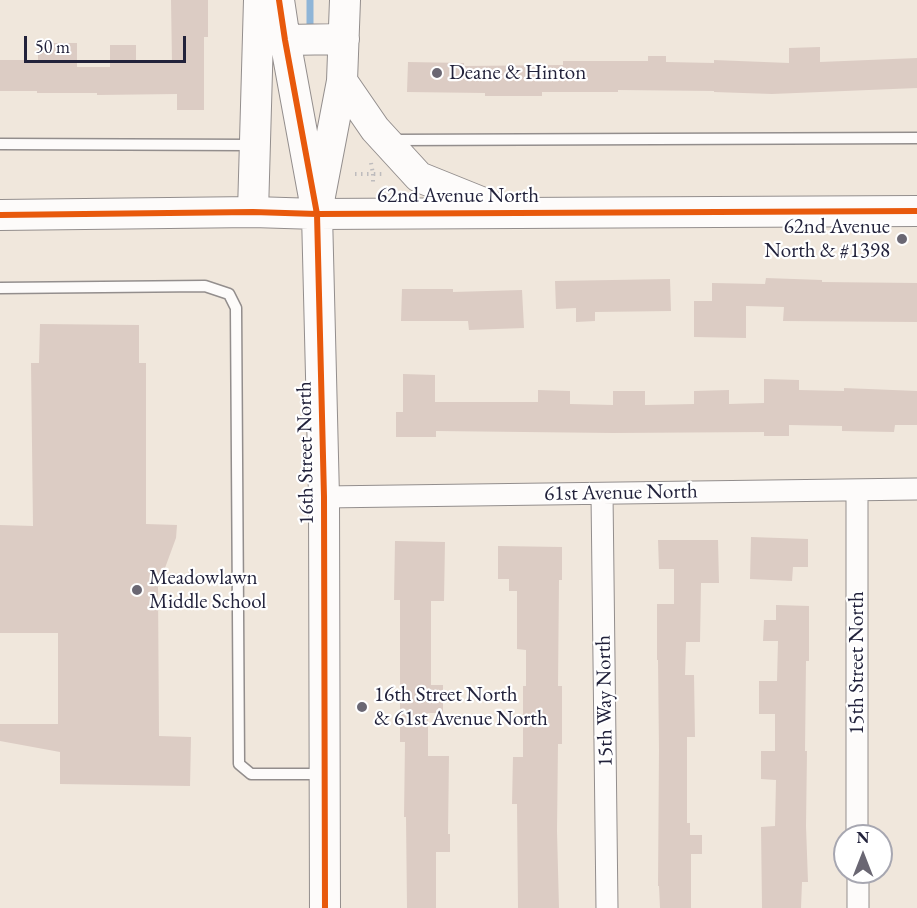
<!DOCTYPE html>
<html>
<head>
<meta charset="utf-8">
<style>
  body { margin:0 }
  #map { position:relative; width:917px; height:908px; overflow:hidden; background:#f0e7dc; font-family:"EB Garamond",serif }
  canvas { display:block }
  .north { position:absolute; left:833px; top:824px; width:60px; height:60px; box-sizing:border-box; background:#fff; border:2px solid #a7a7b1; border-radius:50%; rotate:0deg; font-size:16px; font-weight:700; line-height:24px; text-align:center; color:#22223b }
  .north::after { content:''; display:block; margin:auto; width:21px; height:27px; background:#6a6773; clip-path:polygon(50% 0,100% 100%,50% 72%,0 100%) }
  .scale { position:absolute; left:24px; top:36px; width:162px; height:27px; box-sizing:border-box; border:3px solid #22223b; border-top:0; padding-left:8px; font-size:18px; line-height:21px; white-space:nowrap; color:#22223b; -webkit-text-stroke:4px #fff; paint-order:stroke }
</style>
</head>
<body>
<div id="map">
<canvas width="917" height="908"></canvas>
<div class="north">N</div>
<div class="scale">50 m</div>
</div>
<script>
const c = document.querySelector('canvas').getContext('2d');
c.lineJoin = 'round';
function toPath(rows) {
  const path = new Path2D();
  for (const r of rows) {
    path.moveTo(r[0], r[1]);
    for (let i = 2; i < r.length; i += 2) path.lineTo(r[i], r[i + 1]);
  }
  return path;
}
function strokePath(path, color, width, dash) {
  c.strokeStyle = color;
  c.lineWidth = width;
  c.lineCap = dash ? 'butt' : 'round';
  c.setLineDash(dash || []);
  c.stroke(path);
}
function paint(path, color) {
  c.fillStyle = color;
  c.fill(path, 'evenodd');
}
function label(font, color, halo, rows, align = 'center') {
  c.font = font + ' "EB Garamond",serif';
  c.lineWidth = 4.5;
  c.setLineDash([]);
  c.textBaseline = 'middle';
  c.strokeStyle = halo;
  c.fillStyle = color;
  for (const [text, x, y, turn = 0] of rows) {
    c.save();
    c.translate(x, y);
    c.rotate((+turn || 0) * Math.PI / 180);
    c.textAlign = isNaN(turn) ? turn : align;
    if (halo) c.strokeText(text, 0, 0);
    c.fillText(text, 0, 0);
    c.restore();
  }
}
strokePath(toPath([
  [310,27,310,0]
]), '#8fb5d7', 7);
paint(toPath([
  [171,0,208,0,208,37,204,37,204,110,177,110,177,94,97,95,97,93,37,93,37,91,0,91,0,60,38,60,38,43,77,43,77,67,110,67,110,45,136,45,136,63,172,63],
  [820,47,820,62,917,58,917,88,772,94,714,92,714,91,618,90,618,92,542,92,542,96,485,96,485,93,407,92,408,62,464,63,464,66,563,65,563,61,648,61,648,56,666,56,666,62,714,63,714,60,789,63,789,48],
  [766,278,822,280,822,282,917,283,917,322,783,321,784,307,746,306,746,338,694,337,694,301,712,301,712,283,765,284],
  [670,279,671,311,595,312,595,321,576,322,576,308,556,309,555,281],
  [402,289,453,289,453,292,522,290,524,328,469,330,468,321,401,321],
  [40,324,139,325,139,363,146,363,146,524,177,525,176,538,158,587,159,736,191,737,190,786,60,784,60,752,0,741,0,724,58,724,58,633,0,633,0,525,33,526,31,363,39,363],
  [403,374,435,375,435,402,538,402,538,390,570,391,570,404,613,405,613,391,645,391,645,405,694,404,694,391,729,390,729,404,764,403,764,379,799,380,799,390,844,391,844,388,917,391,917,425,895,425,894,432,842,431,842,426,789,425,789,436,764,436,764,432,613,433,436,431,436,437,396,437,396,412,403,412],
  [751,537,808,539,808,567,793,567,792,581,750,579],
  [658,540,718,540,719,583,701,583,700,642,686,642,685,675,694,675,695,737,687,737,687,823,690,823,690,835,702,835,702,854,691,854,691,908,660,908,659,886,658,886,659,750,658,660,657,660,657,604,674,604,674,569,659,569],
  [395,541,445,542,444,601,431,601,431,685,443,685,443,713,428,713,428,756,449,756,448,834,450,834,450,852,436,852,436,908,407,908,406,817,404,817,405,742,400,742,400,600,394,600],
  [498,546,562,547,562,580,559,580,558,686,562,686,562,744,558,744,557,831,559,908,518,908,517,804,512,804,513,757,523,757,523,686,526,686,526,650,517,649,517,591,509,591,509,579,498,579],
  [776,605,809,606,809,661,806,661,805,751,807,751,806,826,808,882,802,882,801,908,762,908,761,827,775,826,776,780,761,779,761,751,775,751,775,714,759,714,759,681,777,681,778,641,763,641,764,620,776,620]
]), '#dcccc4');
const lane = toPath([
  [392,140,917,138],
  [0,144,252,145],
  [0,288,205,286,229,294,236,308,239,764,251,774,323,774]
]);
const street = toPath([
  [857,490,857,836],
  [602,494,607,908],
  [324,497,917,489],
  [858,872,858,908]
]);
const secondary = toPath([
  [279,0,285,40,317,214,324,497,325,908],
  [285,40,344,39],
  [342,81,375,129,419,177,491,206],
  [320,196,342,81,345,0],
  [253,212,259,0],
  [0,215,253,212,317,214,917,211]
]);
strokePath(lane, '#938e8d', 13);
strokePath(street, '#938e8d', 23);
strokePath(secondary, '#938e8d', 32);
strokePath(toPath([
  [371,163,373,174,382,174],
  [355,174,373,174,373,185]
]), '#bebcbd', 4, [1.5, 4.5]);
strokePath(lane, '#fdfbfa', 10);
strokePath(street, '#fdfbfa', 21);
strokePath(secondary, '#fdfbfa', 30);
strokePath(toPath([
  [279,0,285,40,317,214,324,497,325,908],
  [0,215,253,212,317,214,917,211]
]), '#e8590c', 6);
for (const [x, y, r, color] of [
  [437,73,6,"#6a6773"],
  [902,239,6,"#6a6773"],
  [137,590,6,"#6a6773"],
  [362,707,6,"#6a6773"]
]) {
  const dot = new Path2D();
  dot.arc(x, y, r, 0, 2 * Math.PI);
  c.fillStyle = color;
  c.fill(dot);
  strokePath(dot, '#fff', 2);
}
label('21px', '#22223b', '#fff', [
  ["Deane & Hinton",449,73],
  ["62nd Avenue",890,227,"right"],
  ["North & #1398",890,251,"right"],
  ["Meadowlawn",149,578],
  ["Middle School",149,602],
  ["16th Street North",374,695],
  ["& 61st Avenue North",374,719]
], 'left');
label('21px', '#22223b', '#fff', [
  ["62nd Avenue North",458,196],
  ["16th Street North",306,453,-91],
  ["61st Avenue North",621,493,-1],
  ["15th Street North",857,663,-90],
  ["15th Way North",605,701,-91]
]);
</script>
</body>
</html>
